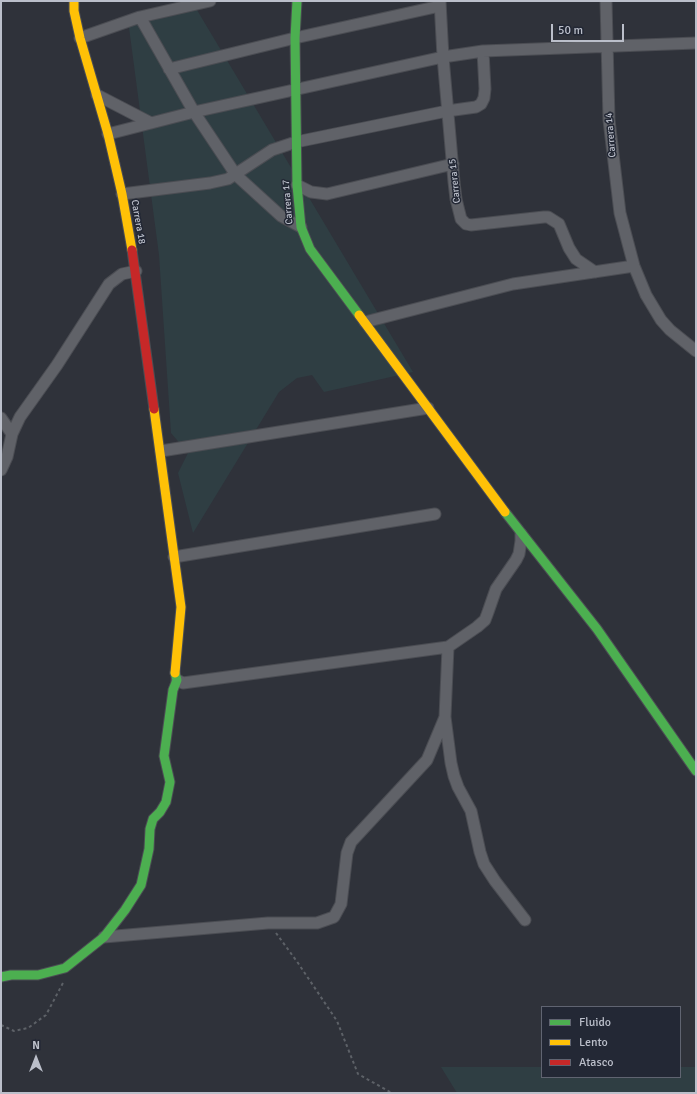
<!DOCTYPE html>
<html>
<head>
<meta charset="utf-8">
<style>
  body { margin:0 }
  #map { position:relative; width:697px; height:1094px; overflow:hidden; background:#2f323a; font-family:Signika,sans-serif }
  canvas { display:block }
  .frame { position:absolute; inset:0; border:2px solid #bbbfca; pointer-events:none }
  .legend { position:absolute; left:541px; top:1006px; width:140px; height:72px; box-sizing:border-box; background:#232835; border:1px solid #606471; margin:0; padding:5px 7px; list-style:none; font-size:12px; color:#bbbfca }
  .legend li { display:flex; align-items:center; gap:8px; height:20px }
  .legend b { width:20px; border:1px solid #606471 }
  .north { position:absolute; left:16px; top:1038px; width:40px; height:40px; -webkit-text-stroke:3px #232835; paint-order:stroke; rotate:0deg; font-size:11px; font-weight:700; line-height:16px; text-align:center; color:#bbbfca }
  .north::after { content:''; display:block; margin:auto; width:14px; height:18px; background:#bbbfca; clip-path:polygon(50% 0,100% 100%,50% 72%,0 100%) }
  .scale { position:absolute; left:551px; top:24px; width:73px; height:18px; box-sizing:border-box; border:2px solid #bbbfca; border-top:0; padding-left:5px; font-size:12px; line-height:14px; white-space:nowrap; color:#bbbfca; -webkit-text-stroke:3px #232835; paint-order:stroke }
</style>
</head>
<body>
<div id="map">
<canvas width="697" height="1094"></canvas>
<div class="frame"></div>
<ul class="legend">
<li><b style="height:5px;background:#4caf50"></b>Fluido</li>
<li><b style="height:5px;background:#ffc107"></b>Lento</li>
<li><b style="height:5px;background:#c62828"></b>Atasco</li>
</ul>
<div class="north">N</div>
<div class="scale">50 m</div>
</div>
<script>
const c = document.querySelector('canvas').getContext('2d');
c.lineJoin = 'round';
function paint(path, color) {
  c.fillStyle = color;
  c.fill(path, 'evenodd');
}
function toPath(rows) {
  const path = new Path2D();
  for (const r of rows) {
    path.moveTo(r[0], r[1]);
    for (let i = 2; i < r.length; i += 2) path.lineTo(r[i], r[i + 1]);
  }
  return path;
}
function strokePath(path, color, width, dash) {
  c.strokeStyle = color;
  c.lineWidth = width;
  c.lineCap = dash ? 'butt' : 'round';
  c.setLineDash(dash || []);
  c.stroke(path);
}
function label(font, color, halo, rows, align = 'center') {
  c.font = font + ' Signika,sans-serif';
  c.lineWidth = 3;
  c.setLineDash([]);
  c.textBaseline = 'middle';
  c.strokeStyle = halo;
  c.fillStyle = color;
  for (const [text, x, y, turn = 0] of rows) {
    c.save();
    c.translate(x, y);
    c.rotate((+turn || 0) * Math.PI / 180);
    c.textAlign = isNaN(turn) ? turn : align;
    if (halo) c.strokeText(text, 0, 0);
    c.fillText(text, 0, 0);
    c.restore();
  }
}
paint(toPath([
  [194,5,413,372,324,392,312,375,297,378,279,392,193,533,178,473,188,453,171,433,159,255,128,20],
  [441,1067,542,1067,542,1077,680,1077,680,1067,696,1067,696,1093,457,1093]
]), '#2f3e43');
const street = toPath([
  [440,1,443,57,454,182,456,199,461,219,466,224,471,225,544,217,548,217,559,224,569,248,576,259,595,272],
  [606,1,609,120,620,213,634,266,646,295,661,320,670,330,696,351],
  [140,17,194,112,236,175,281,216,301,227],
  [80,38,140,17,210,1],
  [169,69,295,38,440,6],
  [97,95,151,123],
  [108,134,194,112,443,57,483,51,696,43],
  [297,185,311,192,327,194,453,164],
  [122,194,210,183,228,179,272,150,296,142,447,111,476,107,481,104,484,98,485,89,483,51],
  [365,322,513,284,634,266],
  [1,418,12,434],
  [161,451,428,408],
  [1,470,7,457,12,434,20,417,57,365,109,284,122,274,136,271],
  [174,557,435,514],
  [448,647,445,717,451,763,454,776,458,787,471,811,480,852,484,864,495,881,525,920],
  [177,680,183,683,448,647,477,627,485,620,488,612,496,589,516,560,519,554,521,541,521,534],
  [104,937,268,923,317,923,334,917,341,904,347,853,351,842,427,760,445,717]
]);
const fast = toPath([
  [297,1,295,38,297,185,301,227,310,249,359,315],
  [505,512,597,629,696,771],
  [1,977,11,975,38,975,65,968,104,937,125,910,141,885,149,849,150,829,153,819,160,812,166,802,170,782,164,756,173,690,177,680,175,673]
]);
const slow = toPath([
  [74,1,74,11,80,38,108,134,122,194,132,250],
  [359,315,505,512],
  [154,409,181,607,175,673]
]);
const jam = toPath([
  [132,250,154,409]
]);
strokePath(street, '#4b4d53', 13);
strokePath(fast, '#4b4d53', 11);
strokePath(slow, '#4b4d53', 11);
strokePath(jam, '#4b4d53', 11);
strokePath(toPath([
  [276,933,298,963,337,1021,358,1074,392,1093],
  [1,1025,14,1031,28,1028,46,1015,64,981]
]), '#5d6167', 2, [3, 3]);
strokePath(street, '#606268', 11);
strokePath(fast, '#4caf50', 9);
strokePath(slow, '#ffc107', 9);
strokePath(jam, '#c62828', 9);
label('10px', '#bbbfca', '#232835', [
  ["Carrera 14",611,135,-95],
  ["Carrera 15",455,181,-96],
  ["Carrera 17",288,202,-95],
  ["Carrera 18",138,222,80]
]);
</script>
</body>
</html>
